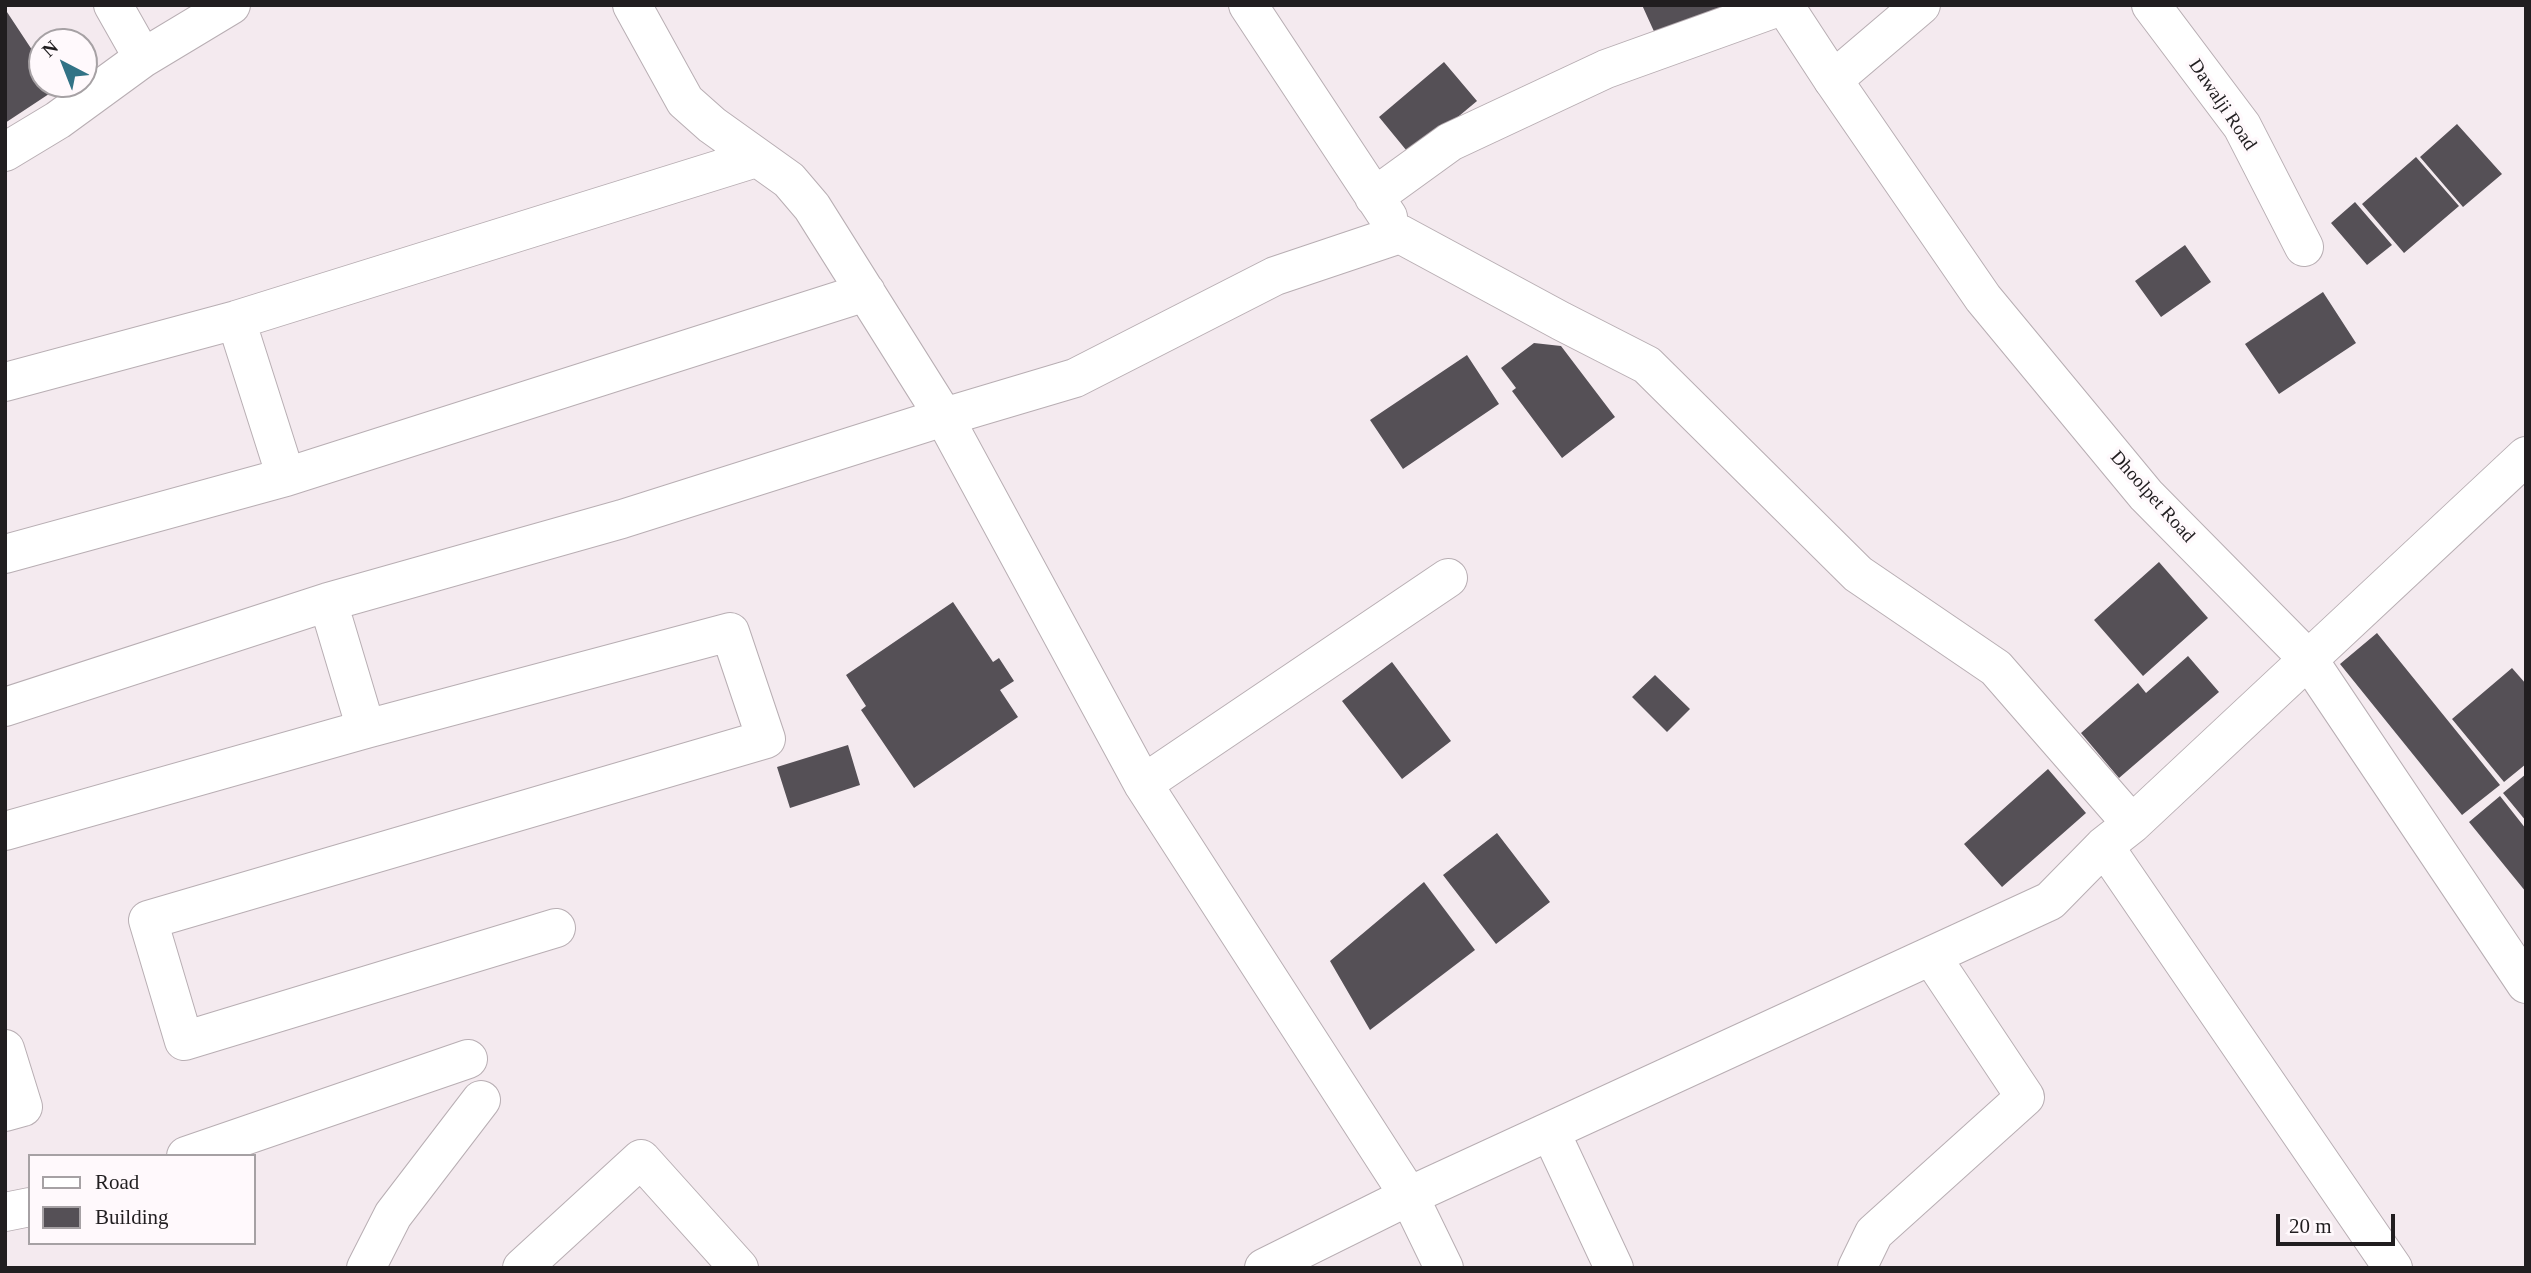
<!DOCTYPE html>
<html>
<head>
<meta charset="utf-8">
<style>
  body { margin:0 }
  #map { position:relative; width:2531px; height:1273px; overflow:hidden; background:#f4eaef; font-family:"Times New Roman",serif }
  canvas { display:block }
  .frame { position:absolute; inset:0; border:7px solid #211e20; pointer-events:none }
  .legend { position:absolute; left:28px; top:1154px; width:228px; height:91px; box-sizing:border-box; background:#fff9fc; border:2px solid #a6a1a4; margin:0; padding:9px 12px; list-style:none; font-size:21px; color:#211e20 }
  .legend li { display:flex; align-items:center; gap:14px; height:35px }
  .legend b { width:35px; border:2px solid #a6a1a4 }
  .north { position:absolute; left:28px; top:28px; width:70px; height:70px; box-sizing:border-box; background:#fff9fc; border:2px solid #a6a1a4; border-radius:50%; rotate:318deg; font-size:19px; font-weight:700; line-height:28px; text-align:center; color:#211e20 }
  .north::after { content:''; display:block; margin:auto; width:24px; height:32px; background:#327386; clip-path:polygon(50% 0,100% 100%,50% 72%,0 100%) }
  .scale { position:absolute; left:2276px; top:1214px; width:119px; height:32px; box-sizing:border-box; border:4px solid #211e20; border-top:0; padding-left:9px; font-size:21px; line-height:24px; white-space:nowrap; color:#211e20; -webkit-text-stroke:5px #fff9fc; paint-order:stroke }
</style>
</head>
<body>
<div id="map">
<canvas width="2531" height="1273"></canvas>
<div class="frame"></div>
<ul class="legend">
<li><b style="height:9px;background:#fff"></b>Road</li>
<li><b style="height:19px;background:#555056"></b>Building</li>
</ul>
<div class="north">N</div>
<div class="scale">20 m</div>
</div>
<script>
const c = document.querySelector('canvas').getContext('2d');
c.lineJoin = 'round';
function paint(path, color) {
  c.fillStyle = color;
  c.fill(path, 'evenodd');
}
function toPath(rows) {
  const path = new Path2D();
  for (const r of rows) {
    path.moveTo(r[0], r[1]);
    for (let i = 2; i < r.length; i += 2) path.lineTo(r[i], r[i + 1]);
  }
  return path;
}
function strokePath(path, color, width, dash) {
  c.strokeStyle = color;
  c.lineWidth = width;
  c.lineCap = dash ? 'butt' : 'round';
  c.setLineDash(dash || []);
  c.stroke(path);
}
function label(font, color, halo, rows, align = 'center') {
  c.font = font + ' "Times New Roman",serif';
  c.lineWidth = 7;
  c.setLineDash([]);
  c.textBaseline = 'middle';
  c.strokeStyle = halo;
  c.fillStyle = color;
  for (const [text, x, y, turn = 0] of rows) {
    c.save();
    c.translate(x, y);
    c.rotate((+turn || 0) * Math.PI / 180);
    c.textAlign = isNaN(turn) ? turn : align;
    if (halo) c.strokeText(text, 0, 0);
    c.fillText(text, 0, 0);
    c.restore();
  }
}
paint(toPath([
  [1642,5,1728,5,1657,38],
  [5,9,42,65,42,84,55,84,58,88,5,123],
  [1444,62,1477,101,1411,156,1379,117],
  [2457,124,2502,174,2463,207,2420,157],
  [2416,157,2459,206,2404,253,2362,204],
  [2355,202,2392,245,2367,265,2331,223],
  [2185,245,2211,282,2161,317,2135,281],
  [2323,292,2356,343,2279,394,2245,344],
  [1534,343,1561,346,1615,417,1562,458,1512,391,1516,388,1501,368],
  [1467,355,1499,404,1403,469,1370,420],
  [2159,562,2208,618,2143,676,2094,620],
  [953,602,993,662,999,658,1014,681,1000,690,1018,717,914,788,861,710,866,706,846,675],
  [2377,633,2500,785,2462,815,2340,664],
  [2188,656,2219,692,2119,778,2081,733,2138,683,2146,693],
  [1392,662,1451,741,1402,779,1342,701],
  [2512,668,2526,684,2526,764,2504,782,2452,719],
  [1655,675,1690,709,1667,732,1632,697],
  [848,745,860,785,790,808,777,767],
  [2048,769,2086,813,2002,887,1964,844],
  [2526,774,2526,821,2503,793],
  [2500,796,2526,829,2526,892,2469,822],
  [1497,833,1550,902,1496,944,1443,875],
  [1424,882,1475,950,1370,1030,1330,961]
]), '#555056');
const minor = toPath([
  [113,5,143,58],
  [632,5,685,101,712,125,789,180,812,207,944,417,1143,784,1409,1196,1444,1268],
  [1248,5,1388,217],
  [2151,5,2242,126,2304,247],
  [1833,80,1921,5],
  [5,152,58,120,143,58,231,5],
  [1374,197,1450,142,1606,69,1784,5],
  [236,320,286,477],
  [5,382,236,320,756,158],
  [5,554,286,477,866,292],
  [328,602,366,729],
  [5,707,328,602,622,519,944,417,1075,378,1275,276,1400,234,1561,321,1647,365,1858,574,1996,668,2132,824],
  [1143,784,1448,578],
  [5,831,366,729,730,632,766,739,148,920,184,1041,556,928],
  [2104,846,2393,1268],
  [5,1049,23,1107,5,1112],
  [1551,1133,1614,1268],
  [186,1156,468,1059],
  [5,1212,30,1207],
  [366,1268,393,1215,481,1100],
  [522,1268,641,1159,739,1268],
  [1264,1268,1409,1196,2050,901,2104,846,2132,824,2526,456],
  [1857,1268,1874,1233,2025,1097,1931,956]
]);
const major = toPath([
  [1784,5,1833,80,1983,298,2146,495,2308,659,2526,984]
]);
strokePath(minor, '#b8aeb3', 40);
strokePath(major, '#b8aeb3', 40);
strokePath(minor, '#fff', 38);
strokePath(major, '#fff', 38);
label('19px', '#211e20', '#fff9fc', [
  ["Dawalji Road",2222,105,56],
  ["Dhoolpet Road",2152,497,48]
]);
</script>
</body>
</html>
